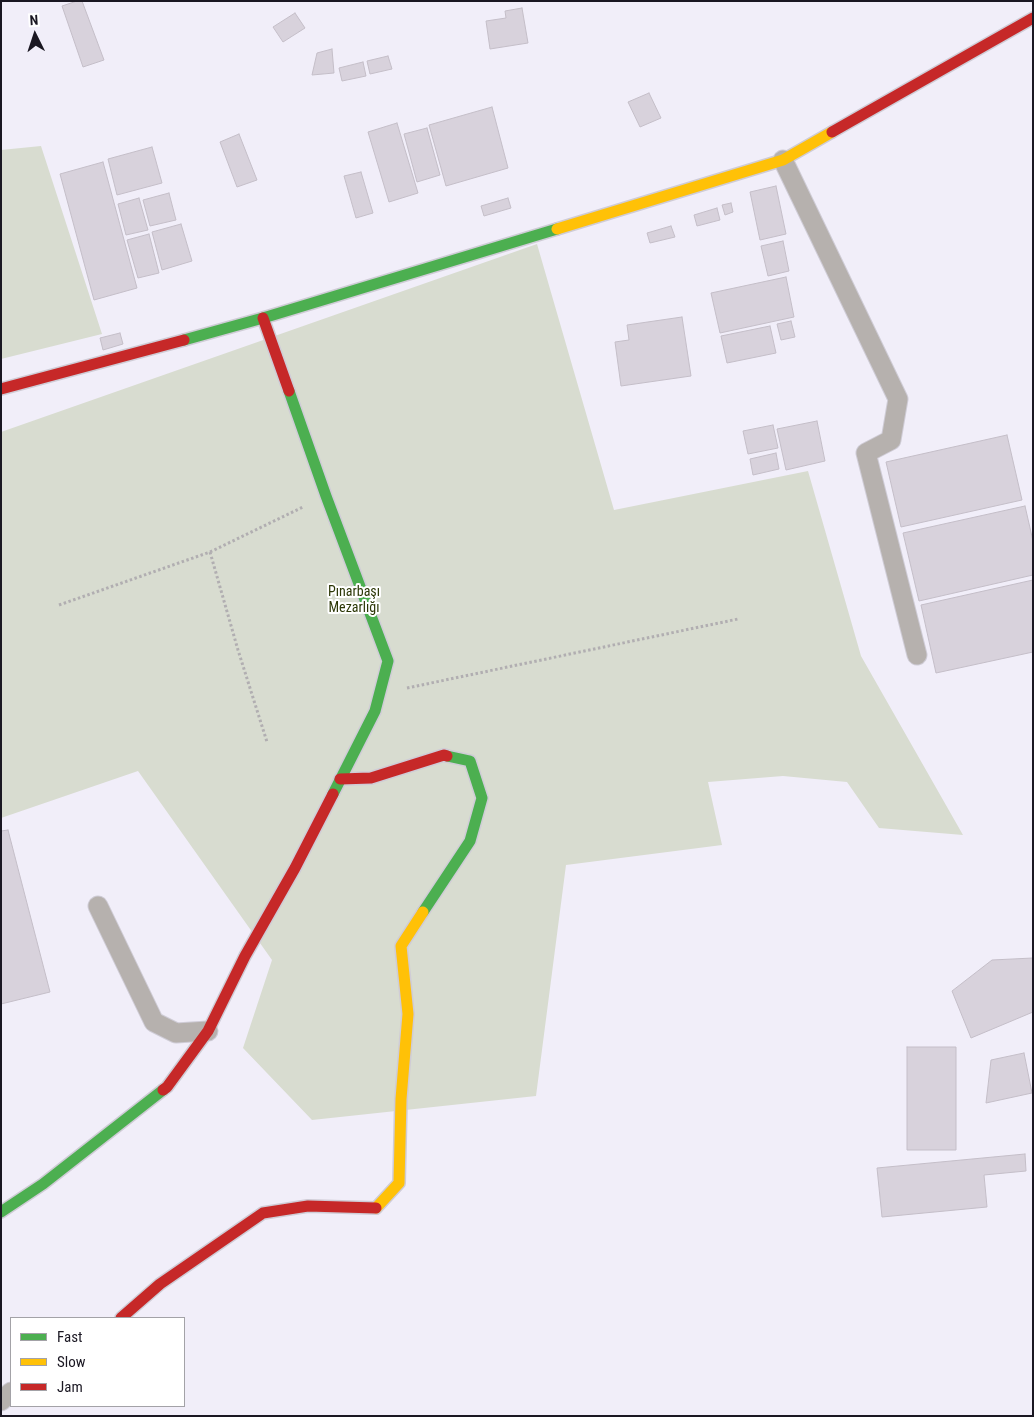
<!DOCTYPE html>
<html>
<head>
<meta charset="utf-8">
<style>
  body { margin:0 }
  #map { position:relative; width:1034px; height:1417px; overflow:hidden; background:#f1eef9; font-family:"Roboto Condensed",sans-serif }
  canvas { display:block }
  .frame { position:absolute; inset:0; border:2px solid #1a1722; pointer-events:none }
  .legend { position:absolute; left:10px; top:1317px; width:175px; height:90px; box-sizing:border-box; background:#fff; border:1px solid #a3a2a7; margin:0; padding:6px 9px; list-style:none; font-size:15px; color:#1a1722 }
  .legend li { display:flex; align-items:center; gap:10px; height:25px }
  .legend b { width:25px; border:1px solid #a3a2a7 }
  .north { position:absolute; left:10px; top:10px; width:50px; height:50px; -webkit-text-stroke:4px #fff; paint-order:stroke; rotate:356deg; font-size:14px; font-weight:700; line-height:20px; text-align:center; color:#1a1722 }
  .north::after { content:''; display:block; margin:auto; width:18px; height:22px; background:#1a1722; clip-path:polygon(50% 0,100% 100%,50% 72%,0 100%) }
</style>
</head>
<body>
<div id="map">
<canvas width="1034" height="1417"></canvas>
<div class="frame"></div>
<ul class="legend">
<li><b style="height:6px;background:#4caf50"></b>Fast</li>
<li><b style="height:6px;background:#ffc107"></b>Slow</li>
<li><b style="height:6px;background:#c62828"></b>Jam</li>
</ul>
<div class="north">N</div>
</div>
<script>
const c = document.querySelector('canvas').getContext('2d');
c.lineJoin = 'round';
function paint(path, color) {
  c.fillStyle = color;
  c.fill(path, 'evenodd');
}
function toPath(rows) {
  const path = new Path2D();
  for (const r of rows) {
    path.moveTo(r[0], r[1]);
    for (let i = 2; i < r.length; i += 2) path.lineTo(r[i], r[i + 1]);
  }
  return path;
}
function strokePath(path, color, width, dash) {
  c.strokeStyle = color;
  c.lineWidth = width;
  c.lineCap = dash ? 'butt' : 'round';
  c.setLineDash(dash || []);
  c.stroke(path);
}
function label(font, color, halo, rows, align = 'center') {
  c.font = font + ' "Roboto Condensed",sans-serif';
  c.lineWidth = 4;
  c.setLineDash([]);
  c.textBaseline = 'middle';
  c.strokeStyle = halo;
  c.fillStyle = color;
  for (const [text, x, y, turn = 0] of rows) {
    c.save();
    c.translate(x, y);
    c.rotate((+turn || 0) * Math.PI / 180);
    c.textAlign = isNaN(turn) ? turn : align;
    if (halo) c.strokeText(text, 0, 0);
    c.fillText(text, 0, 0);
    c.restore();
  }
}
paint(toPath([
  [41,146,102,334,1,359,1,150],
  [537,244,614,510,808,471,861,656,963,835,879,828,847,782,783,776,708,782,722,845,566,865,536,1096,312,1120,243,1048,272,960,138,771,1,818,1,432]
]), '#d8dcd0');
const building = toPath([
  [77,1,82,1,104,60,83,67,62,6,77,1],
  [522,8,528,43,490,49,486,21,506,18,505,11,522,8],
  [295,13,305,28,283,42,273,27,295,13],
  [332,49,334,73,312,75,317,53,332,49],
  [388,56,392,69,370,74,367,61,388,56],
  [363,62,366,76,342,81,339,68,363,62],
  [649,93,661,118,640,127,628,102,649,93],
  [492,107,508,168,446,186,429,125,492,107],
  [397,123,418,193,389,202,368,132,397,123],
  [427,128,440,175,417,182,404,134,427,128],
  [239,134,257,180,237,187,220,142,239,134],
  [152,147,162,183,117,195,108,159,152,147],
  [103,162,137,288,94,300,60,174,103,162],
  [361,172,373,213,356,218,344,176,361,172],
  [776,186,786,234,760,240,750,192,776,186],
  [169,193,176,220,150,226,143,200,169,193],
  [139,198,148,230,126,235,118,204,139,198],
  [508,198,511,208,484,216,481,206,508,198],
  [731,203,733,212,725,215,722,205,731,203],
  [717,208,720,220,697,226,694,215,717,208],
  [181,224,192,261,162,270,152,232,181,224],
  [671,226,675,237,650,243,647,233,671,226],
  [149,234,159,273,138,278,127,240,149,234],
  [783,241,789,271,768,276,761,246,783,241],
  [786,277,794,317,720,333,711,293,786,277],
  [682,317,691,376,621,386,615,342,629,340,627,325,682,317],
  [791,321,795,337,781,340,777,324,791,321],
  [770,326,776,353,727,363,721,336,770,326],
  [120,333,123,344,103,350,100,338,120,333],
  [817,421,825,461,786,470,777,429,817,421],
  [773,425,778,448,748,454,743,431,773,425],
  [1007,435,1022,500,901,527,886,462,1007,435],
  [776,453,779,469,753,475,750,459,776,453],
  [1025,506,1033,541,1033,575,919,601,903,533,1025,506],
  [1033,580,1033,652,936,673,921,605,1033,580],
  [8,830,50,992,1,1004,1,831,8,830],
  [1033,958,1033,1012,971,1038,952,991,992,960,1033,958],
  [907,1047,956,1047,956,1150,907,1150,907,1047],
  [1024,1053,1032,1093,986,1103,991,1060,1024,1053],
  [1025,1154,1026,1171,984,1175,987,1207,882,1217,877,1168,1025,1154]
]);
paint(building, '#d8d2dc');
strokePath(building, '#c4bec8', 1);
const street = toPath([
  [783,160,898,399,891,440,866,453,917,655],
  [98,906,154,1022,176,1033,208,1031],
  [1,1401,11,1392]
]);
const fast = toPath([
  [184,340,263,318,557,229],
  [289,391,326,496,388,661,375,711,333,794],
  [423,912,470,841,482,798,470,761,447,756],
  [1,1212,43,1184,163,1090]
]);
const slow = toPath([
  [557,229,783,160,832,132],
  [376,1208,399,1183,401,1099,408,1014,401,946,423,912]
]);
const jam = toPath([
  [832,132,1033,18],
  [263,318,289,391],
  [1,389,184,340],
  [340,779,371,778,444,755,447,756],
  [163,1090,167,1087,208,1031,245,956,295,868,333,794],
  [121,1318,160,1284,263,1213,308,1206,376,1208]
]);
strokePath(street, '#cfccd6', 21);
strokePath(fast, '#cfccd6', 14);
strokePath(slow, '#cfccd6', 14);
strokePath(jam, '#cfccd6', 14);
strokePath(toPath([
  [210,552,238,650,267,742],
  [59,605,210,552,303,507],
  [407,688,738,619]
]), '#b1aeb1', 3, [2.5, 2.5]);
strokePath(street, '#b6b1ae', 19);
strokePath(fast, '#4caf50', 11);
strokePath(slow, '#ffc107', 11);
strokePath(jam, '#c62828', 11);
label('14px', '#2c3706', '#fff', [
  ["Pınarbaşı",354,592],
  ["Mezarlığı",354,608]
]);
</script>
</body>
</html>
